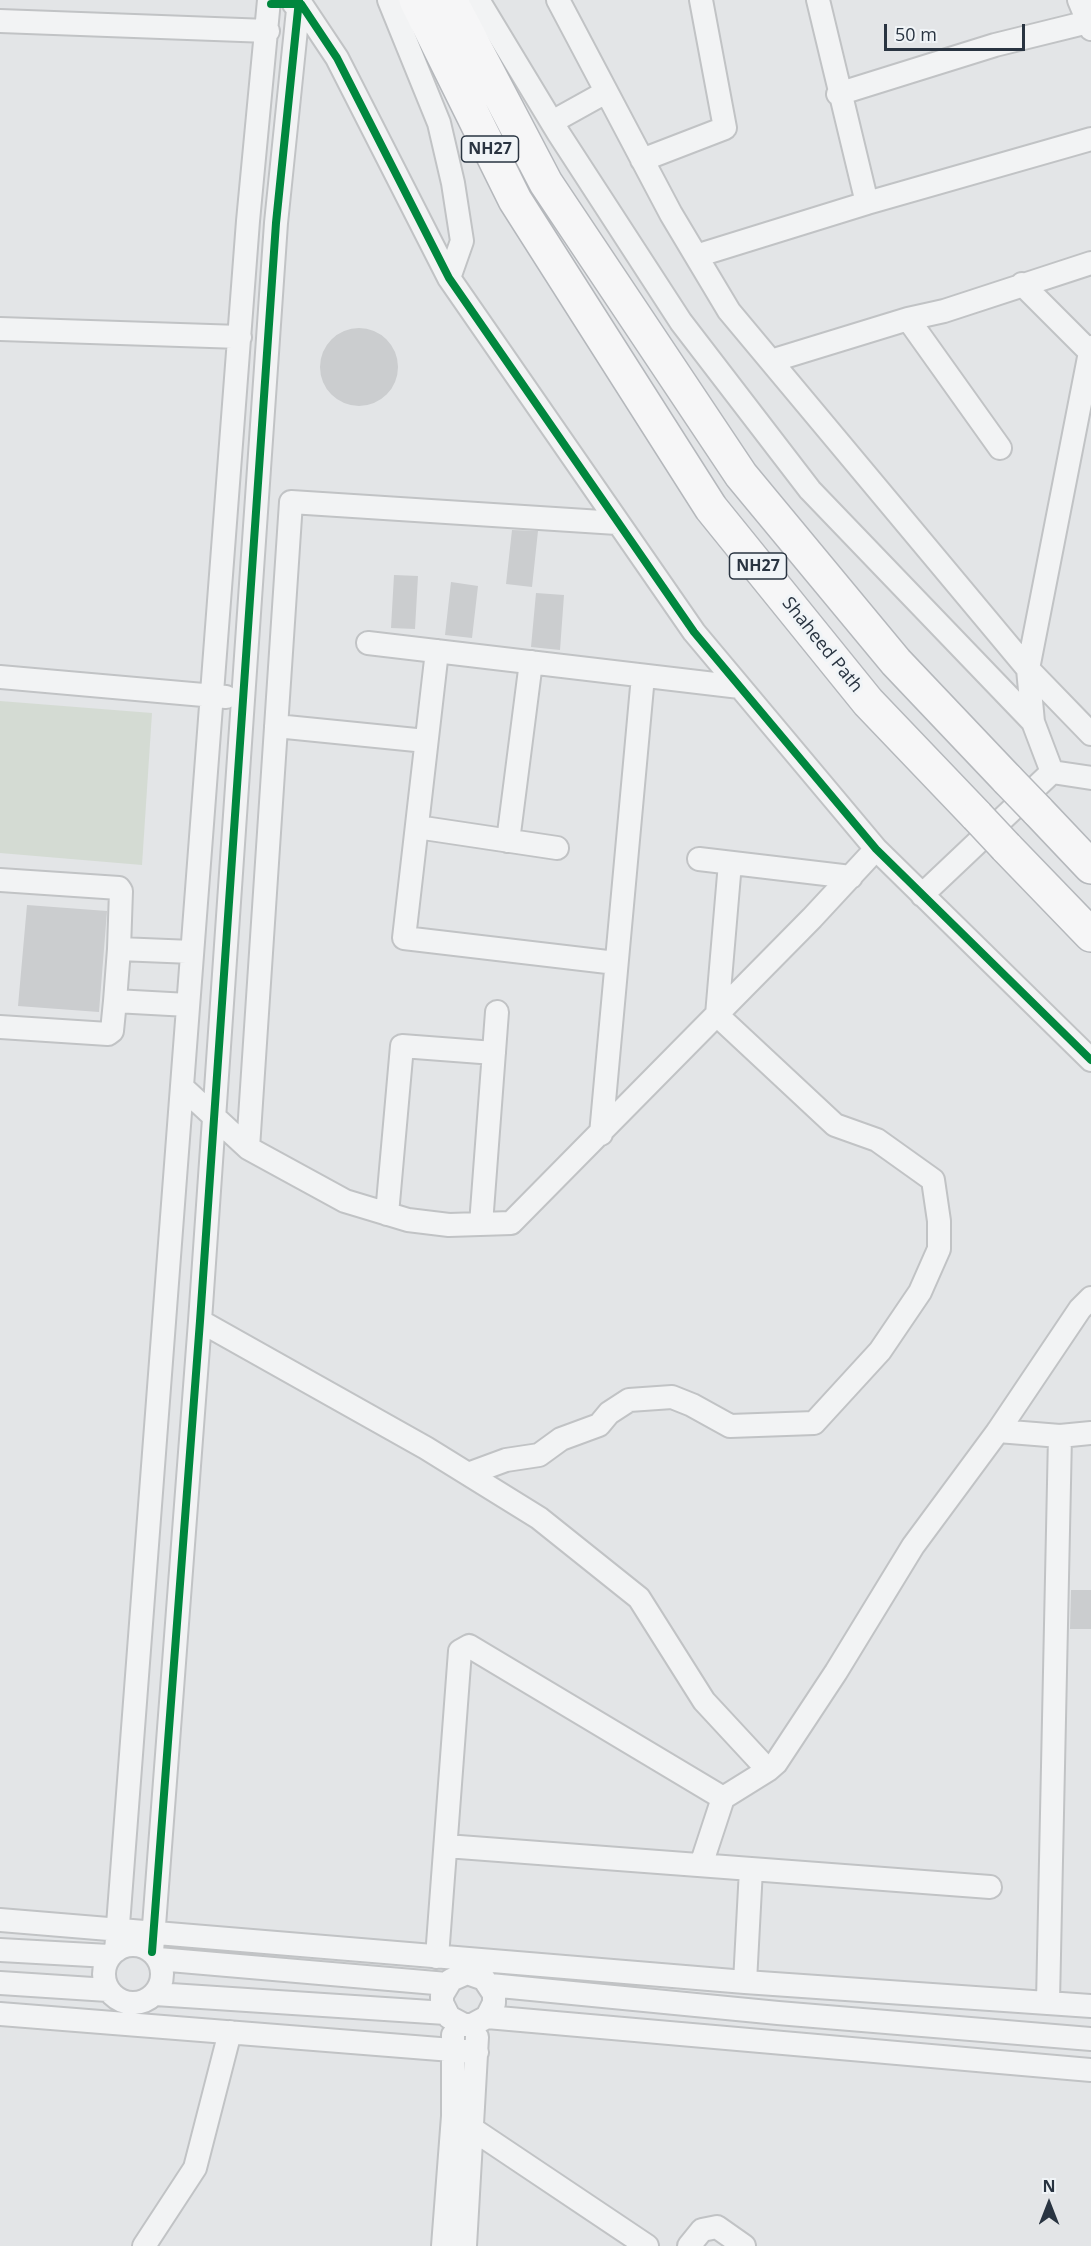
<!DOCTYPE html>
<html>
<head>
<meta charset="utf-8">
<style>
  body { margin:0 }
  #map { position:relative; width:1091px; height:2246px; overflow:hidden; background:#e3e5e7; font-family:"Open Sans",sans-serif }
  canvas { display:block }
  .north { position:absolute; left:1019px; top:2174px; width:60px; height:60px; -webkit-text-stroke:4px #f0f4f7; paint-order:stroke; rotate:0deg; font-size:16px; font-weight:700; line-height:24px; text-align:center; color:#293441 }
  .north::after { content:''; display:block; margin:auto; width:21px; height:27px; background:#293441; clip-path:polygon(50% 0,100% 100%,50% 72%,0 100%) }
  .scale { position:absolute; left:884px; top:24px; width:141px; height:27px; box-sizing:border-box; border:3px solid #293441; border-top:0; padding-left:8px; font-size:18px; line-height:21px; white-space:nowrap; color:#293441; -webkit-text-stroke:4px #f0f4f7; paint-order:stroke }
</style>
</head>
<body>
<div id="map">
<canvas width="1091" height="2246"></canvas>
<div class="north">N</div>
<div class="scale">50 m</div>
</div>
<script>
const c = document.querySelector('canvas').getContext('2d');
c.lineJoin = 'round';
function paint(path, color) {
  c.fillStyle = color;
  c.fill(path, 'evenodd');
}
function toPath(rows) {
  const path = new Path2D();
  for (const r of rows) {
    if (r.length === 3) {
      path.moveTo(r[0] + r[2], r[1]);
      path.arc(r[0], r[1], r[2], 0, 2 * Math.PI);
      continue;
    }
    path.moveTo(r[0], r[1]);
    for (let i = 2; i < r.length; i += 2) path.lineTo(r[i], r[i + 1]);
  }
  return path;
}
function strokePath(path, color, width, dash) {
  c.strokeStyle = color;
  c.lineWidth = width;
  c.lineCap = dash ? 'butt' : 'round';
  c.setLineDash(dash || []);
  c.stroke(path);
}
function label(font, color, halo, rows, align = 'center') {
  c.font = font + ' "Open Sans",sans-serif';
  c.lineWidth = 6;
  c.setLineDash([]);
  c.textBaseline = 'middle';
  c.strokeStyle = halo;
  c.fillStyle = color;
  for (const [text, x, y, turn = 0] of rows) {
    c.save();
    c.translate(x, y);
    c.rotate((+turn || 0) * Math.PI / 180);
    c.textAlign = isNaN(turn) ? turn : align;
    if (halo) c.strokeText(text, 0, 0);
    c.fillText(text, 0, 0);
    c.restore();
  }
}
paint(toPath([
  [0,701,152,713,142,865,0,853]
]), '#d4dbd3');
paint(toPath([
  [359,367,39],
  [512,530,538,531,532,587,506,584],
  [394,575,418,576,415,629,391,628],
  [451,582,478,586,472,638,445,635],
  [536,593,564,595,560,650,531,647],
  [27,905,107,911,99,1012,18,1006],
  [1071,1590,1091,1590,1091,1629,1070,1629]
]), '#cbcdcf');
const minor = toPath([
  [389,0,439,123,453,183,462,241,449,278],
  [478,0,559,134,681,322,810,490,1033,722],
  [558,0,671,214,729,311,1028,669,1091,734],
  [1079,0,1091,29],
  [294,4,301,4,337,58,449,278,694,632,876,849,1091,1060],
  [0,21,268,31],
  [838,94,995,45,1088,22],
  [552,122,606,92],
  [642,160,725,128,701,0],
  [867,203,1091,139],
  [696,256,867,203,818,0],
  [1022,284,1090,352],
  [908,319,1000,448],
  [0,329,240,337],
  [771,361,908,319,944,311,1091,263],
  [368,643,740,687],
  [437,651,404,938,616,963],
  [0,677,226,697],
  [276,726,426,741],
  [1052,772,1033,722,1028,669,1091,347],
  [1052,772,1091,778],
  [417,827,557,848],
  [508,841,531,662],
  [699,859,851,877],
  [0,880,119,888,121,891,119,949,192,952],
  [922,895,1052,772],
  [115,1001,119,949],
  [0,1027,108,1034,112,1031,115,1001,188,1005],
  [182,1087,248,1148,345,1201,408,1220,449,1225,511,1223,812,918,876,849],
  [601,1134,643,676],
  [248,1148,291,502,617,523],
  [387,1214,402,1046,494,1053],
  [481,1224,497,1012],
  [200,1321,426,1448,539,1518,639,1598,704,1701,768,1770],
  [998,1431,1060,1436,1091,1433],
  [468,1474,506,1460,539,1455,561,1439,599,1425,609,1413,629,1400,672,1397,692,1405,730,1426,814,1423,880,1351,920,1292,939,1249,939,1221,933,1180,877,1140,835,1125,717,1015,730,863],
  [446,1846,990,1887],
  [701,1865,723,1798,768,1770,776,1763,836,1672,913,1546,998,1431,1080,1309,1091,1298],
  [0,1920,745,1982,1091,2006],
  [133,1974,29],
  [0,1950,109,1956],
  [116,1951,248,221,269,0],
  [152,1952,200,1321,276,223,299,0],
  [437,1957,460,1651,469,1646,723,1798],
  [158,1959,447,1984],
  [745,1982,751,1869],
  [0,1983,108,1990],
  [490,1985,778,2013,1091,2039],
  [155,1994,446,2013],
  [1048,2002,1060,1436],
  [0,2014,477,2052],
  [487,2017,494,2003,494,1994,484,1979,467,1973,451,1980,442,1995,442,2003,449,2017,464,2025,472,2025,487,2017,1091,2070],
  [453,2116,647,2246],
  [144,2246,195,2168,230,2032],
  [443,2246,453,2116,453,2035],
  [465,2246,477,2037],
  [689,2246,702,2230,717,2227,744,2246]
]);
const highway = toPath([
  [416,0,515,200,711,508,868,702,977,816],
  [450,0,546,183,741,475,896,662,1008,780],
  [1037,810,1091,867],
  [1006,847,1091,935]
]);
strokePath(minor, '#c1c3c5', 26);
strokePath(highway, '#b5b8bc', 36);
strokePath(minor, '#f2f3f4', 22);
strokePath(highway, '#f6f6f7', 33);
const highwayBridge = toPath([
  [1008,780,1037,810],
  [977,816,1006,847]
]);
strokePath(highwayBridge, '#b5b8bc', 36, []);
strokePath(highwayBridge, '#f6f6f7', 33);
strokePath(toPath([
  [271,4,301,4,337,58,449,278,694,632,876,849,1091,1060],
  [152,1952,200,1321,276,223,299,0]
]), '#00873e', 8);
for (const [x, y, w] of [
  [490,149,57],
  [758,566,57]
]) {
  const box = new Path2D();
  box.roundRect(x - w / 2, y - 13, w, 26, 4.5);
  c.fillStyle = '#f0f4f7';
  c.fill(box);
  strokePath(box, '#293441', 1.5);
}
label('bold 16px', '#293441', null, [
  ["NH27",490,149],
  ["NH27",758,566]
]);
label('18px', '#293441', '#f0f4f7', [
  ["Shaheed Path",822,645,51]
]);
</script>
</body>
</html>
